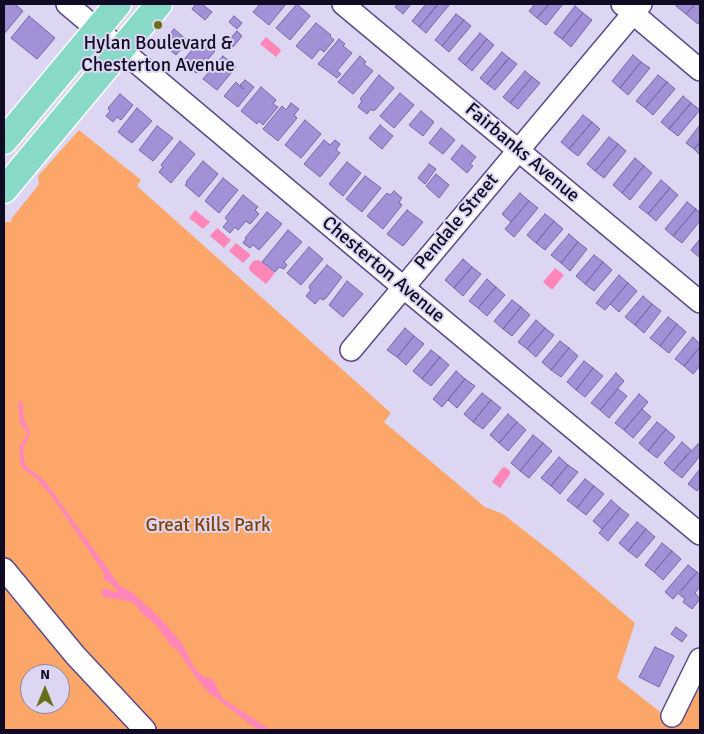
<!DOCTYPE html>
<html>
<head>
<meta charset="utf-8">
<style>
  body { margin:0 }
  #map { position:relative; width:704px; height:734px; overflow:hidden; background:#dcd6f3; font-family:Signika,sans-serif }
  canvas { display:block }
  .frame { position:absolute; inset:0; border:5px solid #110a23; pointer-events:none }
  .north { position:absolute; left:20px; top:664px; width:50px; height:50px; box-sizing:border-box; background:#dcd6f3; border:1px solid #8b84a0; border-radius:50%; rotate:0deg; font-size:14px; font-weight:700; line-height:20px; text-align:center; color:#110a23 }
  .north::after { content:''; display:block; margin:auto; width:18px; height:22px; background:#686f17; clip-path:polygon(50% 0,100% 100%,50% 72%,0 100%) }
</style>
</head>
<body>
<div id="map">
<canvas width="704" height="734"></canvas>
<div class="frame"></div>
<div class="north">N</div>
</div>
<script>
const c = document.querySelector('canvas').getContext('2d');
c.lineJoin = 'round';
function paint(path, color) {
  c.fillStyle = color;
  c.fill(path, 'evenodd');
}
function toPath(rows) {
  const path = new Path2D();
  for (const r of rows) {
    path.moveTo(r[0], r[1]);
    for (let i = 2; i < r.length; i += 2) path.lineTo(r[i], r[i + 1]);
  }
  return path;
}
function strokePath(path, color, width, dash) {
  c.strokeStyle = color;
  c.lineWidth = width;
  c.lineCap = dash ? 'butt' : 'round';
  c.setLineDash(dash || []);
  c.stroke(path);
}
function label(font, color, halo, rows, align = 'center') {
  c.font = font + ' Signika,sans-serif';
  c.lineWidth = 4;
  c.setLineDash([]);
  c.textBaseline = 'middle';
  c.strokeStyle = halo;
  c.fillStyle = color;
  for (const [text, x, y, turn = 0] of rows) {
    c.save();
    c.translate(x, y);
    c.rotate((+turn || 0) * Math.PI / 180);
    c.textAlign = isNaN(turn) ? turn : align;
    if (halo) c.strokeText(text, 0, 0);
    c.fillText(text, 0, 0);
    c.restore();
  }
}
paint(toPath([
  [79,130,141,180,137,186,391,413,384,422,485,507,503,514,558,557,635,623,617,678,678,726,690,694,700,690,700,730,4,730,4,222,11,222,12,218,39,184,38,176],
  [30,674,60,674,60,704,30,704]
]), '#fda669');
paint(toPath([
  [266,37,280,49,281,51,276,57,260,44],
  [195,210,210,222,203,229,189,218],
  [217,228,231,240,224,248,210,236],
  [236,243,250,254,250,256,243,263,229,251],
  [259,260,275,273,266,284,250,271,249,267,253,261],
  [555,268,564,275,552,290,543,282],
  [22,401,24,419,30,432,28,440,23,447,24,460,26,466,45,481,120,586,133,593,158,616,182,643,195,669,204,677,213,679,222,698,271,730,258,730,208,692,197,679,176,648,172,647,156,625,139,611,138,607,129,601,103,597,101,591,104,588,118,593,118,591,109,582,104,580,104,573,52,497,36,478,23,469,20,463,19,445,24,440,27,433,23,426,20,425,18,402],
  [505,467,510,471,510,474,500,488,492,482,502,468]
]), '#fe86b9');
const building = toPath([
  [4,4,15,4,23,11,4,34,4,4],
  [196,4,202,4,212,12,205,20,192,9,196,4],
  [260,4,286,4,269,25,253,12,260,4],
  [297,4,310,16,290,40,276,28,297,4],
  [398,4,411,4,403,14,395,7,398,4],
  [426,4,438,4,419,27,412,21,426,4],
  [438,4,450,4,426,33,419,27,438,4],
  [535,4,549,4,537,18,529,11,535,4],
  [549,4,563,4,546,25,537,18,549,4],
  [677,4,695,4,686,14,676,6,677,4],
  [695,4,700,4,700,21,698,24,686,14,695,4],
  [575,6,583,13,562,39,554,33,575,6],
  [583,13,592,20,571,47,562,39,583,13],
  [456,14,464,20,442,46,435,40,456,14],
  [29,16,55,38,37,59,11,38,29,16],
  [234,16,242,23,237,29,229,22,234,16],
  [464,20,471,26,449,52,442,46,464,20],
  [316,23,331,35,330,36,334,40,324,52,320,49,312,59,296,46,316,23],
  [174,29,188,41,176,55,162,43,174,29],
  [237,31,242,36,233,47,227,42,237,31],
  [480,33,487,39,465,65,458,59,480,33],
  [201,39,215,51,196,73,182,62,201,39],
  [339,39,345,44,343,46,352,53,337,71,341,74,337,78,318,64,339,39],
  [487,39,494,45,472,71,465,65,487,39],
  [502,52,509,58,487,84,480,78,502,52],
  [633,55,641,62,620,88,612,81,633,55],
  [223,56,236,67,217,90,203,79,223,56],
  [360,56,366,62,364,64,373,71,353,94,338,82,360,56],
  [509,58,517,64,495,90,487,84,509,58],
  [641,62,650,68,628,95,620,88,641,62],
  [525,71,532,77,510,103,503,97,525,71],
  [379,75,394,88,376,109,373,111,371,109,367,114,358,107,362,101,360,99,379,75],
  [658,75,667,82,645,108,636,101,658,75],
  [532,77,540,83,518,109,510,103,532,77],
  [245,80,254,87,238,107,224,96,236,82,243,89,244,88,240,85,245,80],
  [667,82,675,89,653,115,645,108,667,82],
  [261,87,276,100,273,104,278,107,263,125,259,121,257,124,241,111,261,87],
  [400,93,414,105,394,128,380,116,400,93],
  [120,94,133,105,121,120,117,117,113,122,106,116,110,111,108,108,120,94],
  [683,96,691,103,669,129,661,122,683,96],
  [291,103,299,109,294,115,297,118,278,141,263,129,282,106,286,110,291,103],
  [691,103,700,110,678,136,669,129,691,103],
  [137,108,152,121,132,143,118,132,137,108],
  [421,111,434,122,423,136,409,125,421,111],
  [583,115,592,122,569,149,561,142,583,115],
  [305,120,321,134,301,158,285,145,305,120],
  [592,122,600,129,578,156,569,149,592,122],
  [380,125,393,136,382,149,369,138,380,125],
  [700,125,700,142,694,149,686,143,700,125],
  [157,126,173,138,153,161,139,150,157,126],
  [441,128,455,140,443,154,429,143,441,128],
  [609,137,618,144,595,171,587,164,609,137],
  [324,140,330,145,335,140,340,144,336,150,340,153,320,177,304,164,324,140],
  [180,141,195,154,171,183,159,172,163,167,161,165,180,141],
  [700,142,700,155,694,149,700,142],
  [618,144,626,151,604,178,595,171,618,144],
  [462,145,476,157,470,164,473,166,467,173,451,159,462,145],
  [635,158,644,166,622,193,613,185,635,158],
  [203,161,218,174,199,197,185,185,187,183,186,182,203,161],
  [347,162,361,173,343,196,329,184,347,162],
  [429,164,436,169,425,184,418,178,429,164],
  [644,166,652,173,630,200,622,193,644,166],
  [436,174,449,185,439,198,426,186,436,174],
  [365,176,381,188,362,212,346,199,365,176],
  [223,178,238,190,219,213,205,201,223,178],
  [661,180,670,188,648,214,639,207,661,180],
  [670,188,678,195,656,221,648,214,670,188],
  [394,191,402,198,399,202,402,205,383,229,367,216,387,193,390,195,394,191],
  [520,193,529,201,511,222,502,214,520,193],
  [243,195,258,207,255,210,259,214,250,224,246,221,238,230,235,227,230,233,223,227,228,221,225,218,243,195],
  [529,201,538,208,514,237,505,229,529,201],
  [687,202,696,209,673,236,665,229,687,202],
  [696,209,700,213,700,221,682,243,673,236,696,209],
  [407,210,423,222,403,246,387,234,407,210],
  [267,212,282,224,259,250,253,245,250,248,243,243,246,239,245,238,267,212],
  [545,214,554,221,536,243,527,235,545,214],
  [554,221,563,229,545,250,536,243,554,221],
  [288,230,302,242,284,262,287,265,284,269,279,267,275,272,262,262,288,230],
  [569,234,578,242,561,263,551,255,569,234],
  [700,239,700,256,699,257,691,250,700,239],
  [578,242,587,249,570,271,561,263,578,242],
  [309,247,323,259,301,285,287,273,309,247],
  [594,255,603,262,585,284,576,276,594,255],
  [463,259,472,267,454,288,445,280,463,259],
  [603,262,612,270,594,291,585,284,603,262],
  [327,265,342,277,326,298,323,300,320,298,315,304,306,296,311,290,309,288,310,285,327,265],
  [472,267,481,274,463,296,454,288,472,267],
  [619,275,628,283,605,310,596,303,619,275],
  [487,279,496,287,478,308,469,301,487,279],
  [347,281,363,294,343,317,329,305,347,281],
  [628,283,637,291,619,312,610,304,628,283],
  [496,287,505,295,487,316,478,308,496,287],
  [643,296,652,304,635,325,625,317,643,296],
  [512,300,521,307,503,329,494,321,512,300],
  [652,304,661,311,644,333,635,325,652,304],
  [521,307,530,315,512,336,503,329,521,307],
  [668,317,677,324,660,346,650,338,668,317],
  [536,320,545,328,527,349,518,342,536,320],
  [677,324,686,332,669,353,660,346,677,324],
  [405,328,414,336,397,357,387,350,405,328],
  [545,328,554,335,536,357,527,349,545,328],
  [414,336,424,344,406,365,397,357,414,336],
  [693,337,700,344,700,347,684,366,675,359,693,337],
  [560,341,569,348,551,370,542,362,560,341],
  [700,347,700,366,693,374,684,366,700,347],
  [569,348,578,356,561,377,551,370,569,348],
  [431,350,440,357,422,379,413,371,431,350],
  [440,357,449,365,431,386,422,379,440,357],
  [584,361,593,368,576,390,567,382,584,361],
  [593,368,603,376,585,397,576,390,593,368],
  [456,371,465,379,442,407,433,399,456,371],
  [616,373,624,381,600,410,591,403,616,373],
  [465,379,475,386,457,408,448,400,465,379],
  [618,389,627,396,609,418,600,410,618,389],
  [482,393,491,400,473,422,464,414,482,393],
  [639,394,648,402,624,430,615,423,639,394],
  [491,400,501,408,483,429,473,422,491,400],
  [642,409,651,417,633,438,624,430,642,409],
  [508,414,517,422,499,443,490,435,508,414],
  [517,422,526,430,508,451,499,443,517,422],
  [657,422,666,429,648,451,639,443,657,422],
  [666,429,675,437,657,458,648,451,666,429],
  [533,435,543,443,520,471,511,463,533,435],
  [682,442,691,450,673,471,664,463,682,442],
  [543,443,552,451,529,478,520,471,543,443],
  [698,444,700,446,700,456,682,478,673,471,698,444],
  [559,457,568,465,551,486,541,478,559,457],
  [568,465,578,472,560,494,551,486,568,465],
  [700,469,700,487,697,491,688,484,700,469],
  [585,479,594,486,577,508,567,500,585,479],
  [594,486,604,494,586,515,577,508,594,486],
  [611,500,620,508,602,529,593,521,611,500],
  [620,508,629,515,608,541,599,533,620,508],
  [637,522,646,529,628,551,619,543,637,522],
  [646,529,655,537,637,558,628,551,646,529],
  [662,543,672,551,654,572,645,565,662,543],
  [672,551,681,559,663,580,654,572,672,551],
  [688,565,697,572,673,599,665,592,688,565],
  [697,572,700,575,700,586,695,593,700,599,692,609,683,602,685,599,679,594,697,572],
  [676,627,687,635,682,642,671,634,676,627],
  [655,647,674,656,659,687,639,677,655,647]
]);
paint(building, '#a291d6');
strokePath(building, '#7666a7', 1);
const minor = toPath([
  [67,4,403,287,700,534],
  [343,4,700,302],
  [622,4,700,70],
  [351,350,641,4],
  [4,569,75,655,145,730],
  [672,716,700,659]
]);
const major = toPath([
  [4,141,118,4],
  [4,190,159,4]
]);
strokePath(minor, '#5b4988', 24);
strokePath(major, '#fff', 29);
strokePath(minor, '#fff', 21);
strokePath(major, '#88d9c7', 26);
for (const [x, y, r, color] of [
  [158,25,5,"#686f17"]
]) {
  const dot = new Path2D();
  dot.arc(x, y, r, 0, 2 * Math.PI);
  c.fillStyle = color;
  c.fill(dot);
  strokePath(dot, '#dcd6f3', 2);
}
label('19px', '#110a23', '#dcd6f3', [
  ["Hylan Boulevard &",158,44],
  ["Chesterton Avenue",158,66]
]);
label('19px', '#110a23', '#dcd6f3', [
  ["Fairbanks Avenue",522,153,40],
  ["Pendale Street",457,222,-50],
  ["Chesterton Avenue",383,270,40]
]);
label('19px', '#834103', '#dcd6f3', [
  ["Great Kills Park",208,526]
]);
</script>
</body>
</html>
